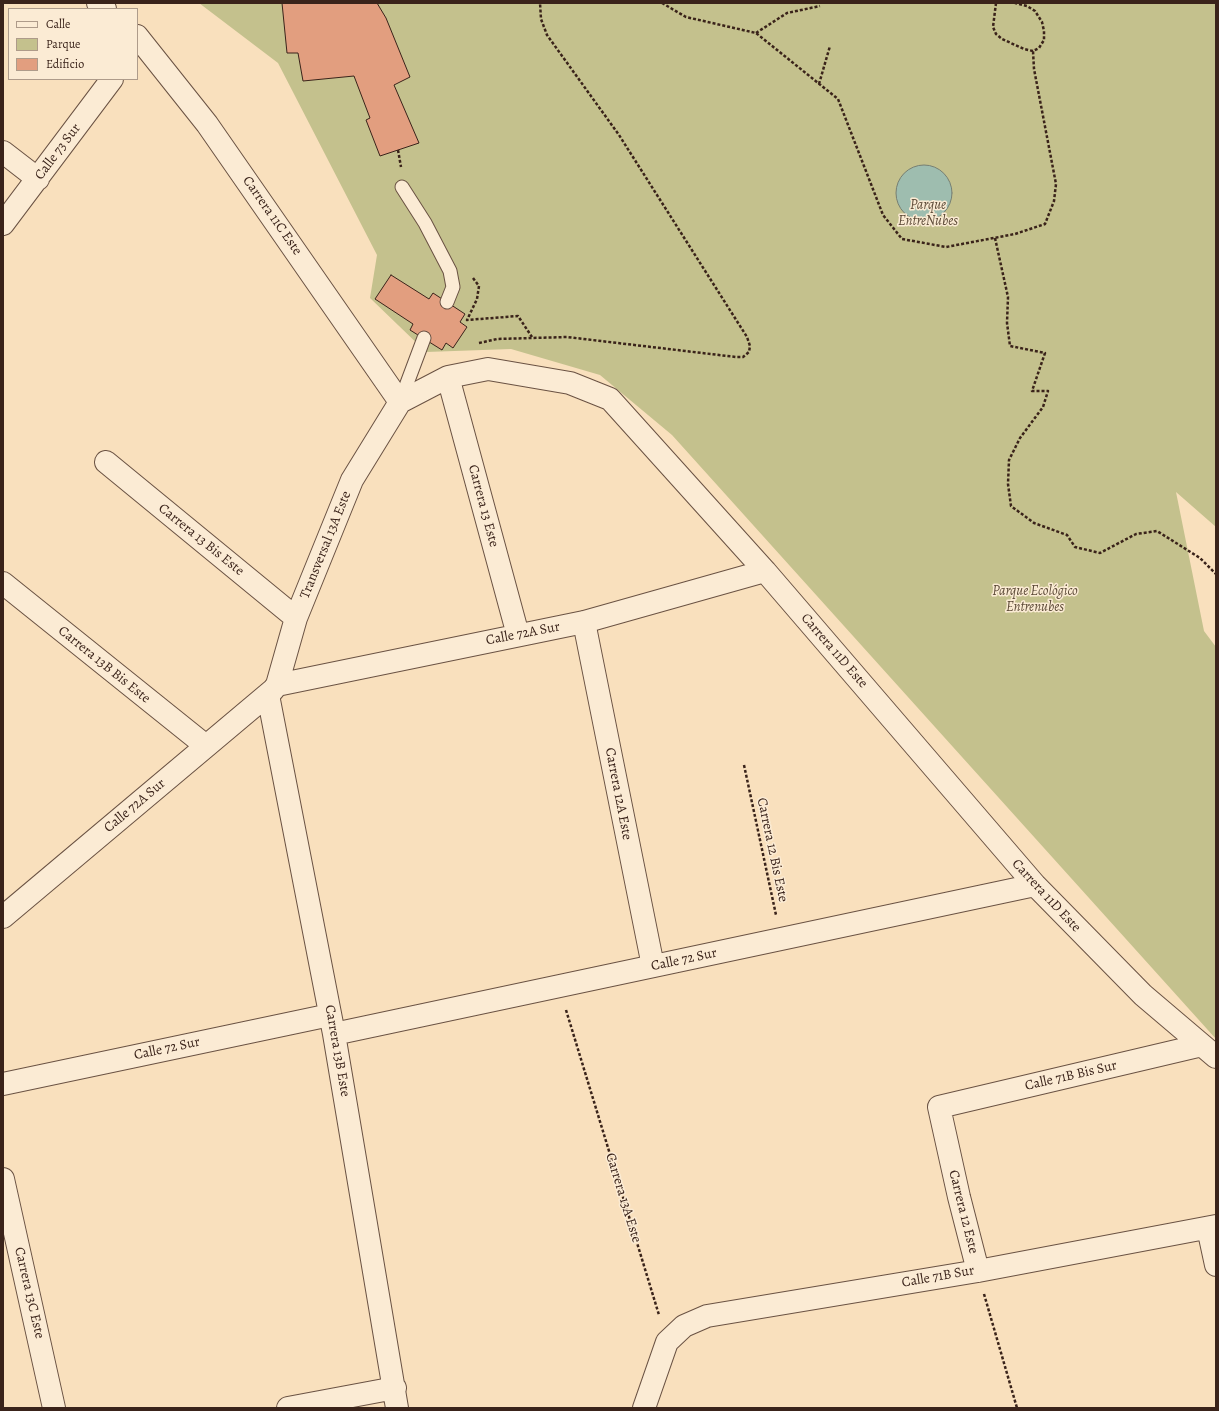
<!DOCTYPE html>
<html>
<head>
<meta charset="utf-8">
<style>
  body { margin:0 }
  #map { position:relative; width:1219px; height:1411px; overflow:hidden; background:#f9e0bd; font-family:Alegreya,serif }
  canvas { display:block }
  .frame { position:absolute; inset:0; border:4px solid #3a231a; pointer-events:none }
  .legend { position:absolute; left:8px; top:8px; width:130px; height:72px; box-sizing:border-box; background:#fbebd4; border:1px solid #ae9b8a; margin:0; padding:5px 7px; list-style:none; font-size:12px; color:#3a231a }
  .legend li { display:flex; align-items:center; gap:8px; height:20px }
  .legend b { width:20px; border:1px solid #ae9b8a }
</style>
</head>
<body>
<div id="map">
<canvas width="1219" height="1411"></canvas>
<div class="frame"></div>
<ul class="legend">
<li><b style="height:5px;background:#fbebd4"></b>Calle</li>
<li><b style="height:11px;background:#c4c18d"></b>Parque</li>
<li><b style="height:11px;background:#e29e7f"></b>Edificio</li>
</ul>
</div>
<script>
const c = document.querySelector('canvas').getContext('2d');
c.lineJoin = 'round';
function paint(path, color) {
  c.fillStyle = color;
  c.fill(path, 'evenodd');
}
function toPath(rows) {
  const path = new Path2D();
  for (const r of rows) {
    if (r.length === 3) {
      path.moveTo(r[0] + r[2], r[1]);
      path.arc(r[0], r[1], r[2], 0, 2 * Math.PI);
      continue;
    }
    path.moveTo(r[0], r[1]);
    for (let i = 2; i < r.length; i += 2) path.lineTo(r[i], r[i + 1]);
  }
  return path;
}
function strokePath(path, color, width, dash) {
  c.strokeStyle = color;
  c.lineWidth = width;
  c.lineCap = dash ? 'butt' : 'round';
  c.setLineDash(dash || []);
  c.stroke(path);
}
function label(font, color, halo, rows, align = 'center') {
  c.font = font + ' Alegreya,serif';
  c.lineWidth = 3;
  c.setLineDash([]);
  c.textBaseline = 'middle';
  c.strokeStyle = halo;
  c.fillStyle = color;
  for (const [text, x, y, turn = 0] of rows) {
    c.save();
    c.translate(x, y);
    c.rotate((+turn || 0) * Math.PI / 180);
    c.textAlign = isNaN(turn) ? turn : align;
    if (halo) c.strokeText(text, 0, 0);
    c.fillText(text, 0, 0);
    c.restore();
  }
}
paint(toPath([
  [199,3,1216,3,1216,527,1176,492,1204,631,1216,647,1216,1039,672,435,600,375,511,349,426,352,370,298,377,255,278,63]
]), '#c4c18d');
const water = toPath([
  [924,193,28]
]);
paint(water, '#9ebdaf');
strokePath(water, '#767f73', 1);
const building = toPath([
  [282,3,377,3,386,18,410,77,394,85,419,143,380,156,366,120,370,118,354,76,303,81,298,53,287,53,282,3],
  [391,275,429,299,433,293,465,314,460,322,467,327,453,348,446,343,442,350,410,330,413,324,375,299,391,275]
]);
paint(building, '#e29e7f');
strokePath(building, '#3a231a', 1);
const service = toPath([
  [402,187,425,223,450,271,453,287,447,302],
  [400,402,424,338]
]);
const minor = toPath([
  [98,3,105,9],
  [137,36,207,124,400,402],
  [3,152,38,179],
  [3,224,112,79],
  [448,377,518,635],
  [400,402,448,377,488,369,570,383,610,399,765,571,1035,885,1143,995,1216,1057],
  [106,462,296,618],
  [3,583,206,746],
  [584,622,653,966],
  [277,685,584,622,765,571],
  [268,695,334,1034,397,1408],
  [3,917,273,690,277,685,296,618,352,480,400,402],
  [334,1034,1035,885],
  [3,1084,330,1015],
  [3,1179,54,1408],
  [1208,1228,1216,1265],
  [978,1271,959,1197,939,1107,1202,1045],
  [288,1408,395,1388],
  [644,1408,667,1342,684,1326,707,1316,978,1271,1216,1226]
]);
strokePath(service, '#6a5243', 15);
strokePath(minor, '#6a5243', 24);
strokePath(toPath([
  [662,3,686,17,756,33,838,99,883,215,902,239,946,247,1015,234,1045,224,1054,201,1056,184,1034,69,1033,51],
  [996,3,993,27,996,34,1002,39,1024,49,1033,51,1039,48,1044,40,1044,31,1042,22,1035,11,1027,6,1015,3],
  [756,33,787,13,820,6],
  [819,84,830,46],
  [398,150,401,167],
  [995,238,1008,297,1007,323,1010,346,1045,353,1032,391,1048,391,1043,407,1020,438,1009,460,1008,484,1011,506,1034,523,1067,535,1075,547,1100,553,1136,534,1157,531,1200,558,1216,574],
  [473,278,479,286,477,299,467,320,518,316,532,337],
  [479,343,497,339,567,337,736,357,743,357,749,352,750,346,747,337,619,135,547,35,541,19,540,3],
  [744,765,776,915],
  [566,1010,659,1315],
  [984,1294,1017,1408]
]), '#3a231a', 2.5, [3, 2]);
strokePath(service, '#fbebd4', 13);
strokePath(minor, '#fbebd4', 22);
label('14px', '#3a231a', '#fbebd4', [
  ["Calle 73 Sur",58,152,-53],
  ["Carrera 11C Este",272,216,55],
  ["Carrera 13 Este",483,506,75],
  ["Carrera 13 Bis Este",201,540,39],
  ["Transversal 13A Este",326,545,-68],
  ["Calle 72A Sur",523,634,-11],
  ["Carrera 11D Este",834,651,49],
  ["Carrera 13B Bis Este",104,665,39],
  ["Carrera 12A Este",618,794,79],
  ["Calle 72A Sur",135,806,-40],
  ["Carrera 12 Bis Este",772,850,78],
  ["Carrera 11D Este",1046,896,47],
  ["Calle 72 Sur",684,960,-12],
  ["Calle 72 Sur",167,1049,-12],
  ["Carrera 13B Este",337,1051,80],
  ["Calle 71B Bis Sur",1071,1076,-13],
  ["Carrera 13A Este",623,1198,73],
  ["Carrera 12 Este",963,1212,76],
  ["Calle 71B Sur",938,1277,-10],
  ["Carrera 13C Este",29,1293,77]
]);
label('italic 14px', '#5c4a37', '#fbebd4', [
  ["Parque",928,206],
  ["EntreNubes",928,222],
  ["Parque Ecológico",1035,592],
  ["Entrenubes",1035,608]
]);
</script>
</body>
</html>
